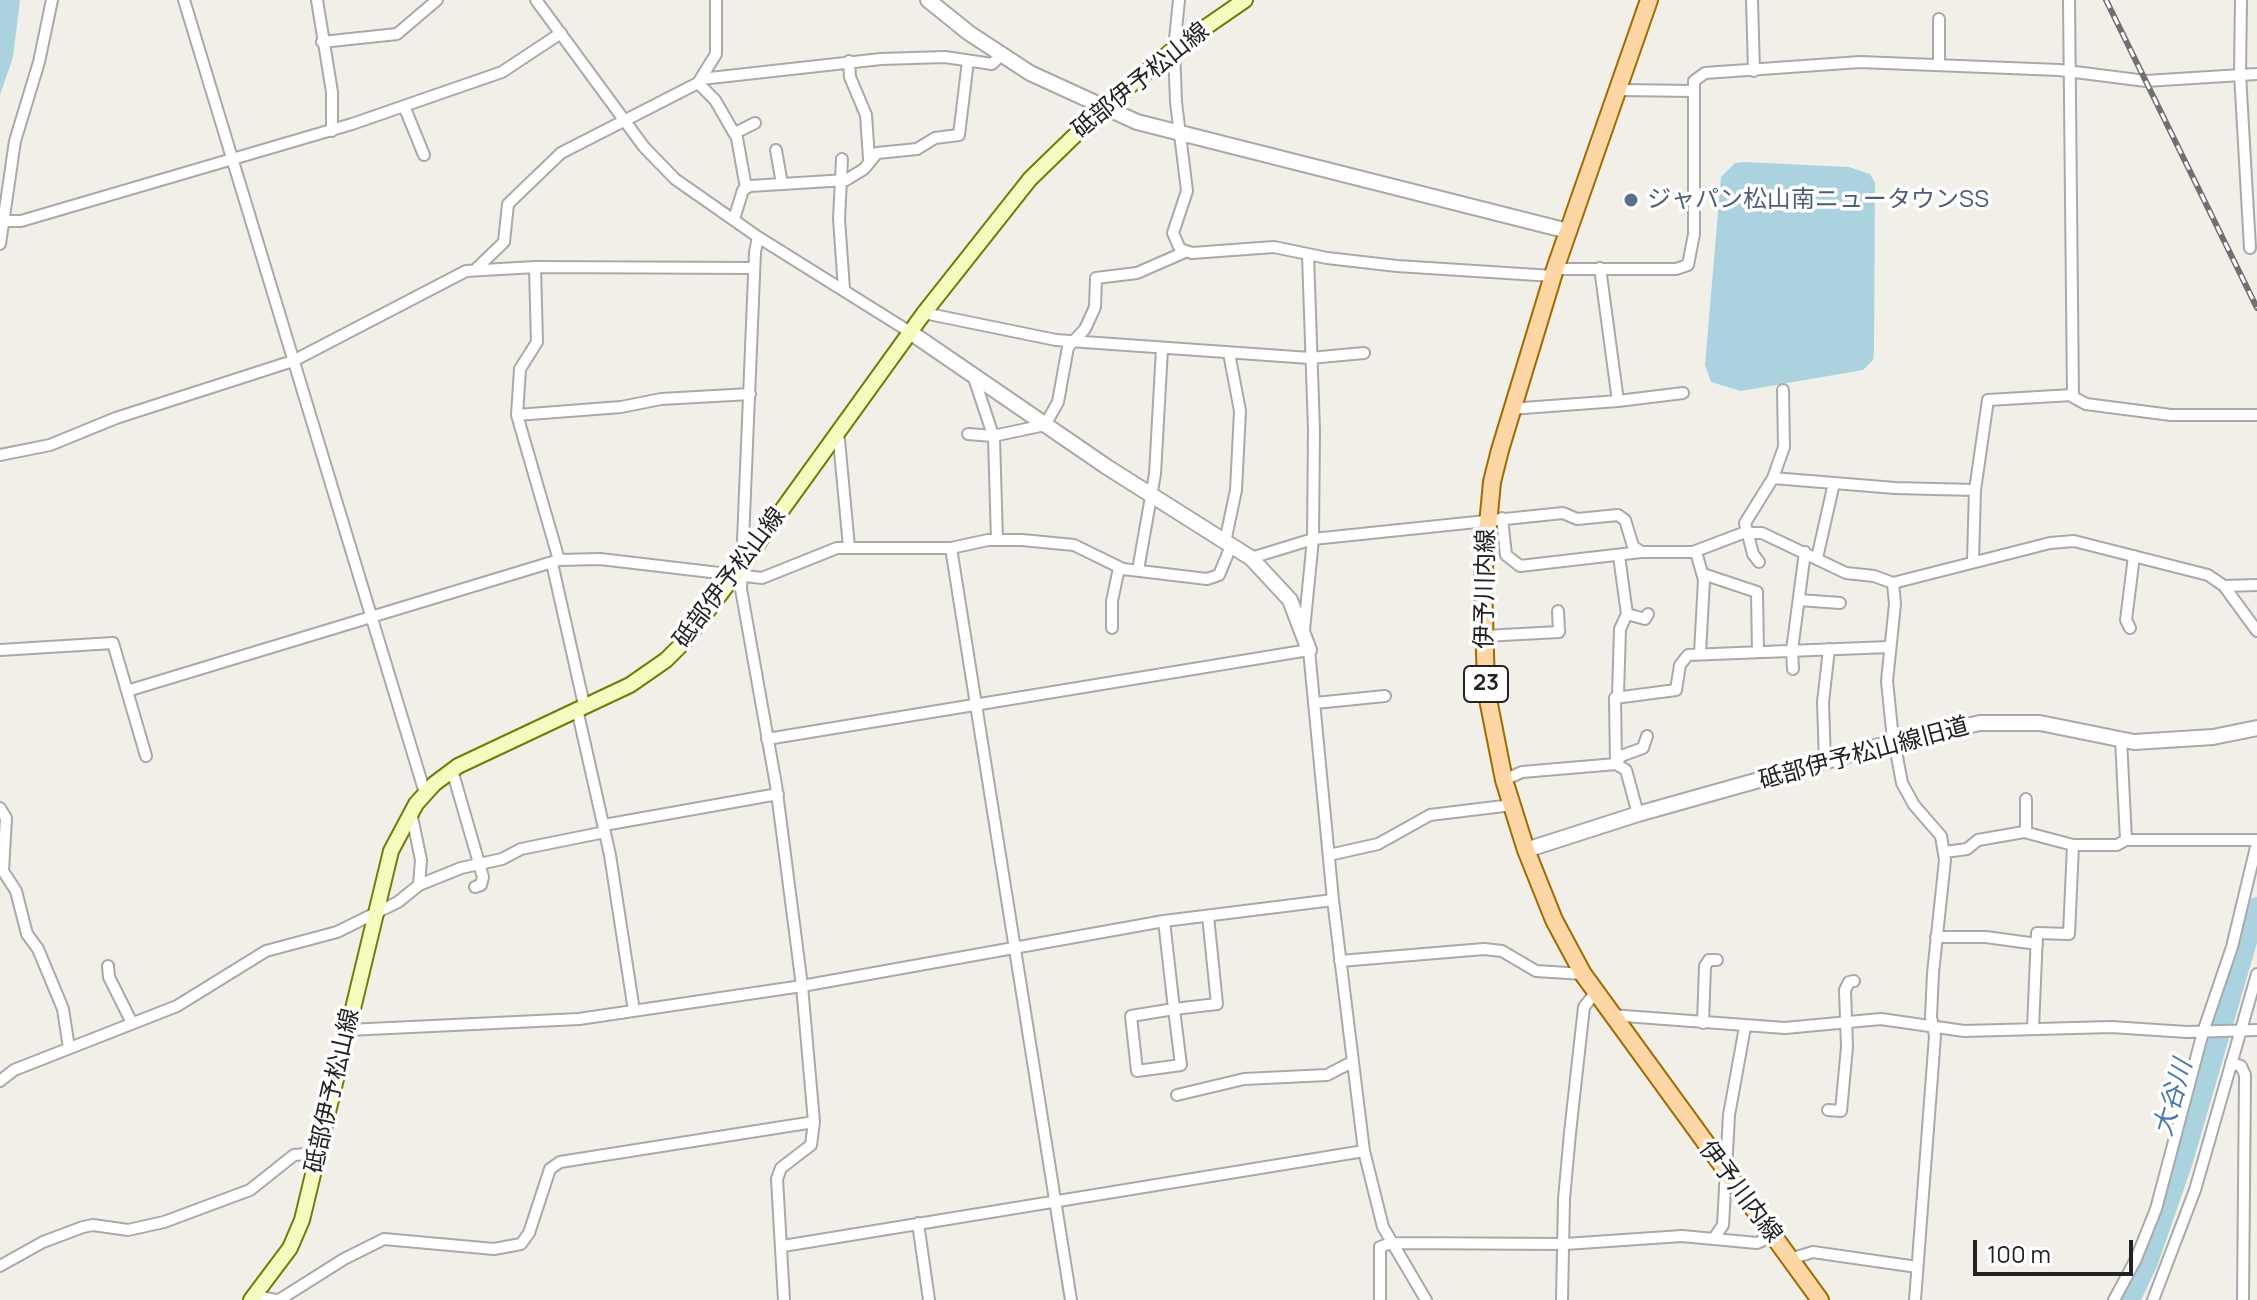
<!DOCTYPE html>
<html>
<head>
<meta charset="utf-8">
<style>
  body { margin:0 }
  #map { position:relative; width:2257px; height:1300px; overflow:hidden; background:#f2efe9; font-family:Manrope,sans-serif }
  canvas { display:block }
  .scale { position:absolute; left:1973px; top:1240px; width:160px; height:36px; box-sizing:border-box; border:4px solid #222; border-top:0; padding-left:10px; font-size:24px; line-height:28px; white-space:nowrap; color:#222; -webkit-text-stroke:6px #fff; paint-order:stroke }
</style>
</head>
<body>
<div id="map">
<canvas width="2257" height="1300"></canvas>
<div class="scale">100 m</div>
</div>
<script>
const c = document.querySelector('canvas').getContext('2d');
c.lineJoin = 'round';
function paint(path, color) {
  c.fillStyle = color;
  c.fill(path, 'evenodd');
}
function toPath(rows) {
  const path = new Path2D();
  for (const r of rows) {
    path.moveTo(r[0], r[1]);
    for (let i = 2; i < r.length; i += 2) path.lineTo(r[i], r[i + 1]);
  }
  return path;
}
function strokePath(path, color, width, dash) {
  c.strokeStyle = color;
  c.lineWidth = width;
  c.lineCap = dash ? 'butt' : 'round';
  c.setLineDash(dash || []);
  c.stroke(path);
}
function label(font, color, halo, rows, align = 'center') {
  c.font = font + ' Manrope,"Noto Sans JP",sans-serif';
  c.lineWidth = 7;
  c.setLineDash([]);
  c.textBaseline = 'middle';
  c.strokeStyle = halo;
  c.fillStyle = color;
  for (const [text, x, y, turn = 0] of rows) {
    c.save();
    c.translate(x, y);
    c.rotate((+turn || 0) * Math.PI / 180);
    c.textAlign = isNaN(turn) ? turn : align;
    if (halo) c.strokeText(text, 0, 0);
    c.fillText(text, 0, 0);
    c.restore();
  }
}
paint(toPath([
  [0,0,20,0,13,57,0,95],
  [1745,162,1849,167,1870,174,1875,183,1874,351,1873,360,1863,370,1741,391,1711,382,1705,365,1721,177,1735,163]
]), '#aad3df');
strokePath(toPath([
  [2130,1300,2148,1262,2182,1164,2257,907]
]), '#aad3df', 20);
const minor = toPath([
  [184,0,425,793],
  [317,0,332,92,332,131],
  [536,0,644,147,675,179,758,237,910,332],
  [1179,0,1174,49,1176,102,1187,191,1173,233,1180,249,1192,253,1274,247,1327,258,1397,266,1553,276],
  [1752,0,1754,71],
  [2069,0,2073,397,2086,404,2171,415,2257,415],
  [2241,0,2240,74,2250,248],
  [322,42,397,34,437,0],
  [849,61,850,77,866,115,869,159],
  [1939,63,1939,19],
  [701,79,881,59,945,57,992,64,1001,55],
  [698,83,715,100,737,138,746,188],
  [1620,90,1694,91],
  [404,106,424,155],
  [735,133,755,123],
  [776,150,782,184],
  [842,159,839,219,844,289],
  [734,219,743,190,750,186,846,180,864,169,877,153,917,149,935,138,959,135,968,61],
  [0,221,21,221,352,124,502,72,561,33],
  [758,237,755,252,741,589,776,785,802,986,814,1122,811,1145,781,1168,777,1179,784,1300],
  [0,244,15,141,39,62,52,0],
  [535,267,537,342,520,369,517,415,559,560],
  [477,268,504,242,508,204,561,153,698,83,716,54,716,0],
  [1555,269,1676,269,1688,265,1694,234,1694,81,1705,73,1860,62,2059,70,2146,81,2257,74],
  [924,313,1056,340,1310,358,1364,353],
  [974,378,994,438,997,540],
  [1618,401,1683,393],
  [1510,409,1618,401,1600,268],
  [517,415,621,407,661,399,750,394],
  [968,434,993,436,1045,425,1058,402,1068,347,1085,329,1095,307,1096,278,1137,273,1185,252],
  [834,437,839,440,849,547],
  [0,455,50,445,116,418,293,361,466,271,535,267,754,268],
  [1773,478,1895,488,1975,490],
  [1502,518,1506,555,1520,566,1641,552],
  [1225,542,1236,490,1240,411,1229,353],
  [951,548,1071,1300],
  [1696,552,1704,580,1700,653],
  [1619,556,1627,614],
  [1251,558,1313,539,1563,513,1577,519,1618,515,1625,520,1633,546,1641,552,1693,552,1743,533,1762,533,1846,573,1874,576,1893,583,2050,543,2074,541,2208,575,2224,586,2257,631],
  [1817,558,1834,483],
  [1973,561,1975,490,1988,400,2072,395],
  [1759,562,1753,554,1745,523,1773,478,1784,447,1783,390],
  [552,563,584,705],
  [1138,570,1155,474,1162,349],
  [1703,574,1757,592,1758,651],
  [1893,583,1895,604,1887,681,1892,730,1902,783,1914,805,1941,836,1945,860,1933,973,1931,1017,1935,1036,1915,1300],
  [2224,586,2257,585],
  [1799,600,1840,603],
  [1112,628,1112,601,1119,568],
  [2130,628,2126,620,2134,556],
  [1304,630,1313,539,1314,430,1308,255],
  [1484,636,1559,632,1558,611],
  [0,650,113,643,146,756],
  [1793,669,1792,650,1805,552],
  [127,691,559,560,600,559,762,578,837,548,951,548,988,540,1022,540,1074,545,1123,569,1207,579,1219,575,1231,546],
  [1618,695,1620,629,1627,614,1645,619,1648,614],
  [1315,703,1385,696],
  [577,709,610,855,634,1011],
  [767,739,1309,650,1333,900,1364,1151,1383,1227,1426,1300],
  [2121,739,2126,840,2257,840],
  [1617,762,1621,756,1643,748,1647,736],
  [1825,762,1823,702,1829,649],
  [1616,764,1615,698,1676,690,1680,665,1688,655,1889,647],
  [452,770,483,877,481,885,475,887],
  [1504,780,1522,772,1616,764,1626,770,1638,814],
  [2026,799,2026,832],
  [0,808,6,818,3,871,16,891,27,934,38,949,63,1009,69,1048],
  [411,812,421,860,419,885],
  [604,825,778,794],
  [1945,852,1967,849,1978,840,2024,832,2073,845,2117,845,2126,840],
  [1329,855,1378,844,1430,815,1512,805],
  [1164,921,1174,1009,1181,1065,1137,1071,1131,1016,1174,1009,1217,1004,1208,916],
  [1936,937,1986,937,2037,944],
  [1340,961,1484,949,1502,951,1536,971,1583,974],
  [108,966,109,977,132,1023],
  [1611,1015,1785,1028,1881,1019,1964,1031,2111,1027,2187,1032,2257,1030],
  [1703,1023,1705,966,1709,960,1717,960],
  [2033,1029,2037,933,2069,934,2073,845],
  [348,1030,579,1019,802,986,1164,921,1333,900],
  [2231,1063,2241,1066,2245,1075,2243,1300],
  [0,1081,14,1070,177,1006,266,951,337,932,398,902,419,885,461,868,502,859,521,849,605,832],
  [1177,1095,1244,1079,1327,1075,1352,1062],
  [1828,1110,1841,1111,1847,1047,1845,990,1849,982,1854,981],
  [918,1223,929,1300],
  [1714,1238,1723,1225,1729,1115,1745,1027],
  [783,1246,1364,1151],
  [1790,1259,1813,1252,1917,1267],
  [0,1266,43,1242,83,1227,93,1225,128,1230,164,1222,250,1190,294,1155,319,1153],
  [255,1296,276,1300],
  [279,1300,344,1259,384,1239,494,1249,521,1244,529,1233,550,1169,560,1162,814,1122],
  [1380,1300,1380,1247,1391,1243,1565,1244,1682,1236,1757,1243,1773,1236],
  [1562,1300,1564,1199,1570,1133,1584,1007,1595,993],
  [2114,1300,2136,1259,2156,1209,2203,1032,2232,947,2257,843],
  [2153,1300,2195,1190,2257,974]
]);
const tertiary = toPath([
  [928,0,969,33,1030,73,1137,122,1568,231],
  [910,332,1107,467,1251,558,1290,600,1309,650],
  [1526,850,1638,814,1894,742,1980,723,2040,723,2134,742,2213,737,2257,728]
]);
const secondary = toPath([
  [251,1300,290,1248,302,1220,391,851,416,804,434,784,458,766,630,685,666,660,684,642,743,564,924,313,1030,179,1103,108,1174,49,1245,0]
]);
const primary = toPath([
  [1649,0,1555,269,1500,450,1492,482,1483,578,1486,689,1504,780,1526,850,1554,920,1583,974,1820,1300]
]);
strokePath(minor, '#a9a9a9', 14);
strokePath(tertiary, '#a9a9a9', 18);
strokePath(secondary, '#707d05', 18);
strokePath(primary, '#a06b00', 20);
strokePath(minor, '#fff', 10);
strokePath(tertiary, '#fff', 14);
strokePath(secondary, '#f7fabf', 14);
strokePath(primary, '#fcd6a4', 16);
const rail = toPath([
  [2106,0,2257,308]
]);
strokePath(rail, '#707070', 6);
strokePath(rail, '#fff', 3, [9]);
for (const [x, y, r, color] of [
  [1631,200,8,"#5c6f8a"]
]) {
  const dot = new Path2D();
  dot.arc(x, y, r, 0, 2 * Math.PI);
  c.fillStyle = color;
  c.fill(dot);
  strokePath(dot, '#fff', 3);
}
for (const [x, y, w] of [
  [1486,684,44]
]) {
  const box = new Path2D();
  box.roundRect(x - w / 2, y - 18, w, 36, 6);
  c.fillStyle = '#fff';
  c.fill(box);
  strokePath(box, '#222', 2);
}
label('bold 22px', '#222', null, [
  ["23",1486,684]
]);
label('24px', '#222', '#fff', [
  ["砥部伊予松山線",1141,81,-39],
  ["砥部伊予松山線",730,578,-53],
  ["伊予川内線",1486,589,-89],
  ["砥部伊予松山線旧道",1864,754,-15],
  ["砥部伊予松山線",333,1091,-77],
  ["伊予川内線",1740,1192,53]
]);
label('24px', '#4e5e75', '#fff', [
  ["ジャパン松山南ニュータウンSS",1647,200]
], 'left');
label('italic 26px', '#4a7aab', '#fff', [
  ["大谷川",2174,1098,-74]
]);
</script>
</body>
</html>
